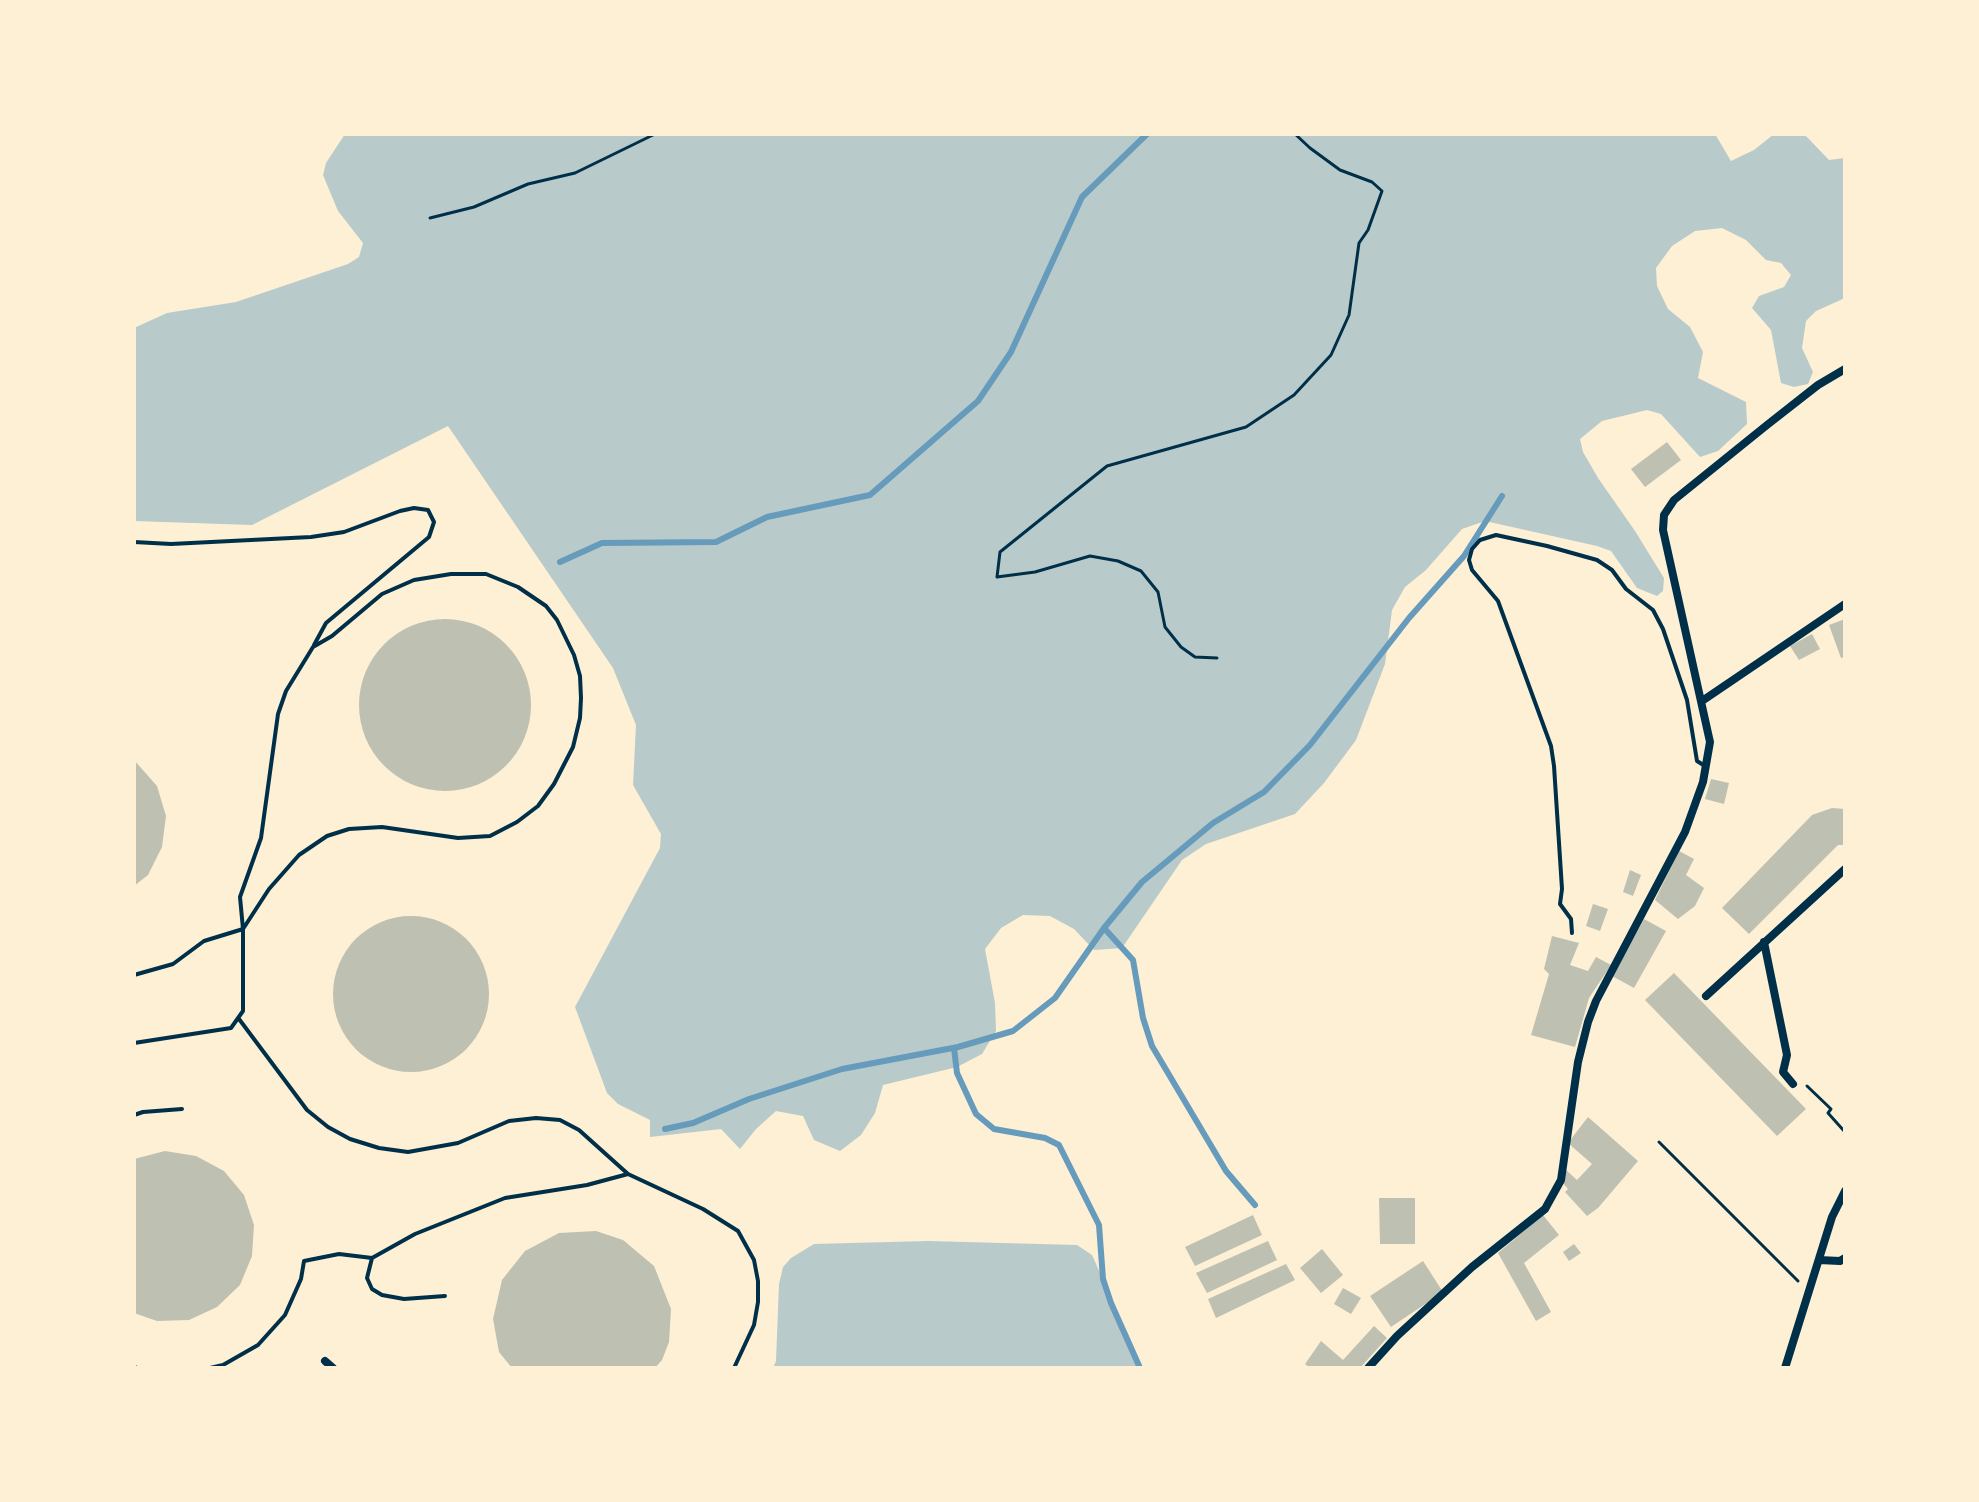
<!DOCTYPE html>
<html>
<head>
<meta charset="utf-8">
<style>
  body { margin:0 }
  #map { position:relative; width:1979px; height:1502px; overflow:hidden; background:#fdf0d5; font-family:Raleway,sans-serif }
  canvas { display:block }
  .frame { position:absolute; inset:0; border:136px solid #fdf0d5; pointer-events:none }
</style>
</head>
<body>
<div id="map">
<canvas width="1979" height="1502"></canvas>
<div class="frame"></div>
</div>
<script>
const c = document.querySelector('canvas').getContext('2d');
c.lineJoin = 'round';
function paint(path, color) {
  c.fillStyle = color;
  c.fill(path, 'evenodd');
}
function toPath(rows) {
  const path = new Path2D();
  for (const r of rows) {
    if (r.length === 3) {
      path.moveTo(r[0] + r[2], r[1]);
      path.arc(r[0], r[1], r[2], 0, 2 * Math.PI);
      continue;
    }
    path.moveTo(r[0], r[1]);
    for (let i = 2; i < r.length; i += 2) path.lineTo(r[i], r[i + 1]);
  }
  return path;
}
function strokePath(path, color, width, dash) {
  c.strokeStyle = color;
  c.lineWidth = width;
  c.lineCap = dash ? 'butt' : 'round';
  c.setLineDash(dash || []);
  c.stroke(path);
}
paint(toPath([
  [345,134,1715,134,1731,161,1754,150,1774,134,1792,134,1805,135,1829,160,1845,158,1845,298,1816,311,1806,321,1802,348,1813,372,1808,384,1794,387,1781,383,1771,330,1752,308,1759,296,1784,287,1791,275,1781,263,1766,260,1746,240,1722,228,1695,231,1672,246,1656,268,1657,286,1668,309,1690,327,1703,352,1698,378,1746,402,1747,424,1718,451,1700,457,1661,414,1647,410,1602,421,1580,439,1583,452,1598,478,1635,531,1664,578,1663,591,1657,596,1637,588,1611,551,1597,546,1485,521,1462,529,1426,570,1405,587,1392,610,1385,664,1356,740,1324,783,1295,814,1206,844,1182,860,1122,948,1094,950,1074,929,1050,916,1023,915,1001,928,985,949,995,1003,996,1031,982,1054,957,1067,883,1085,875,1113,861,1135,840,1151,814,1140,803,1116,776,1111,756,1129,740,1149,721,1129,650,1137,650,1120,618,1104,607,1093,575,1007,660,848,661,834,633,785,636,725,613,668,448,426,252,525,134,521,134,328,167,313,236,302,348,264,359,257,363,243,338,211,323,175,326,163],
  [928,1241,1077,1245,1092,1255,1143,1368,773,1368,776,1361,779,1284,783,1267,791,1258,814,1244]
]), '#b9caca');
strokePath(toPath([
  [560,562,602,543,716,542,767,517,870,495,978,401,1011,352,1082,197,1147,134],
  [1104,928,1133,960,1143,1018,1152,1046,1226,1171,1255,1205],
  [954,1048,957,1073,976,1114,994,1129,1045,1138,1059,1145,1099,1225,1103,1279,1111,1303,1140,1368],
  [665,1129,693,1123,749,1099,842,1069,958,1047,1013,1031,1055,998,1104,928,1142,882,1213,823,1264,792,1310,745,1409,618,1464,556,1502,496]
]), '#669bbc', 6);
paint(toPath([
  [1667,442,1681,460,1645,487,1631,469],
  [1845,619,1845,657,1841,658,1829,625],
  [445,705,86],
  [1812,634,1820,649,1799,660,1790,646],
  [134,760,157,786,166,816,162,847,148,875,134,886],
  [1711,779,1729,783,1724,804,1705,799],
  [1832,808,1845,809,1845,845,1838,845,1749,934,1722,908,1812,815],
  [1679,851,1694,859,1686,875,1704,888,1695,906,1678,919,1655,900],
  [1630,870,1641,875,1633,896,1623,892],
  [1593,904,1608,909,1600,931,1586,926],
  [411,994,78],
  [1644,919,1666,931,1634,988,1612,976],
  [1552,936,1579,943,1570,965,1588,971,1596,957,1611,965,1589,998,1575,1047,1531,1035,1549,974,1544,969],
  [1674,973,1806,1109,1777,1136,1645,1000],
  [1588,1117,1638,1161,1598,1208,1587,1216,1565,1192,1568,1189,1562,1182,1566,1170,1577,1180,1592,1164,1568,1143],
  [165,1151,196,1156,224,1171,244,1195,254,1225,252,1256,240,1285,217,1307,189,1320,157,1321,134,1313,134,1159],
  [1379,1198,1415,1198,1415,1244,1380,1244],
  [1253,1215,1262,1235,1195,1266,1185,1247],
  [1543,1215,1559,1235,1524,1263,1551,1312,1536,1321,1498,1253],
  [596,1231,623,1240,654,1266,671,1309,669,1342,662,1360,655,1368,512,1368,499,1352,493,1319,502,1280,525,1251,559,1233],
  [1268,1241,1277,1260,1207,1293,1196,1273],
  [1574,1244,1581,1253,1569,1261,1563,1252],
  [1322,1249,1343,1275,1321,1293,1300,1268],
  [1423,1261,1443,1292,1391,1327,1370,1296],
  [1286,1264,1295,1280,1216,1318,1208,1299],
  [1343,1288,1361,1298,1351,1314,1334,1304],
  [1374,1326,1387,1338,1360,1368,1349,1366,1348,1368,1310,1368,1305,1364,1321,1341,1343,1360]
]), '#bec0b2');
strokePath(toPath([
  [430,218,474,207,528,184,575,173,655,134],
  [1217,658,1195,657,1181,647,1165,627,1158,592,1141,571,1118,561,1090,556,1035,572,997,577,1000,552,1107,466,1246,427,1294,395,1331,355,1349,315,1359,243,1368,230,1382,191,1372,182,1340,170,1310,148,1295,134],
  [1807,1086,1831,1109,1828,1113,1845,1132],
  [1659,1142,1798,1281]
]), '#003049', 3);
strokePath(toPath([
  [134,542,171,544,311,537,344,532,400,511,414,508,428,510,434,522,429,537,326,623,314,645],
  [1572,933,1571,919,1560,904,1562,889,1554,766,1551,746,1498,601,1472,570,1469,560,1472,549,1480,540,1496,535,1547,546,1597,560,1612,570,1626,589,1653,610,1663,629,1687,700,1697,761,1705,766],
  [134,975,173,964,204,941,243,929,269,889,299,855,327,836,349,829,382,827,458,838,490,836,517,822,538,806,554,784,573,747,580,718,581,698,580,676,574,655,557,620,546,606,518,587,486,574,451,574,414,580,382,594,332,636,313,647,286,691,278,714,261,838,240,897,243,929,243,1011,231,1028,134,1043],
  [239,1019,307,1110,328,1127,350,1139,379,1148,408,1152,458,1143,509,1121,536,1118,560,1120,579,1130,628,1174,703,1209,738,1231,754,1260,758,1281,758,1302,754,1325,734,1368],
  [134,1115,143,1112,182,1109],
  [372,1258,367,1278,372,1289,382,1295,404,1299,445,1296],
  [134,1367,137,1368],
  [210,1368,223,1365,258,1345,285,1315,301,1279,304,1261,339,1254,372,1258,415,1234,505,1198,587,1185,628,1174]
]), '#003049', 4);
strokePath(toPath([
  [1702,701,1845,604],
  [1764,942,1787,1055,1783,1072,1793,1084],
  [1706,996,1845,869],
  [1819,1260,1840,1261,1845,1258],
  [325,1361,333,1368],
  [1368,1368,1397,1336,1472,1267,1545,1209,1561,1180,1578,1062,1588,1022,1596,1001,1685,832,1703,782,1710,742,1663,530,1664,515,1674,500,1767,425,1818,385,1845,369],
  [1785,1368,1832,1217,1845,1191]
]), '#003049', 8);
</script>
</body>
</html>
